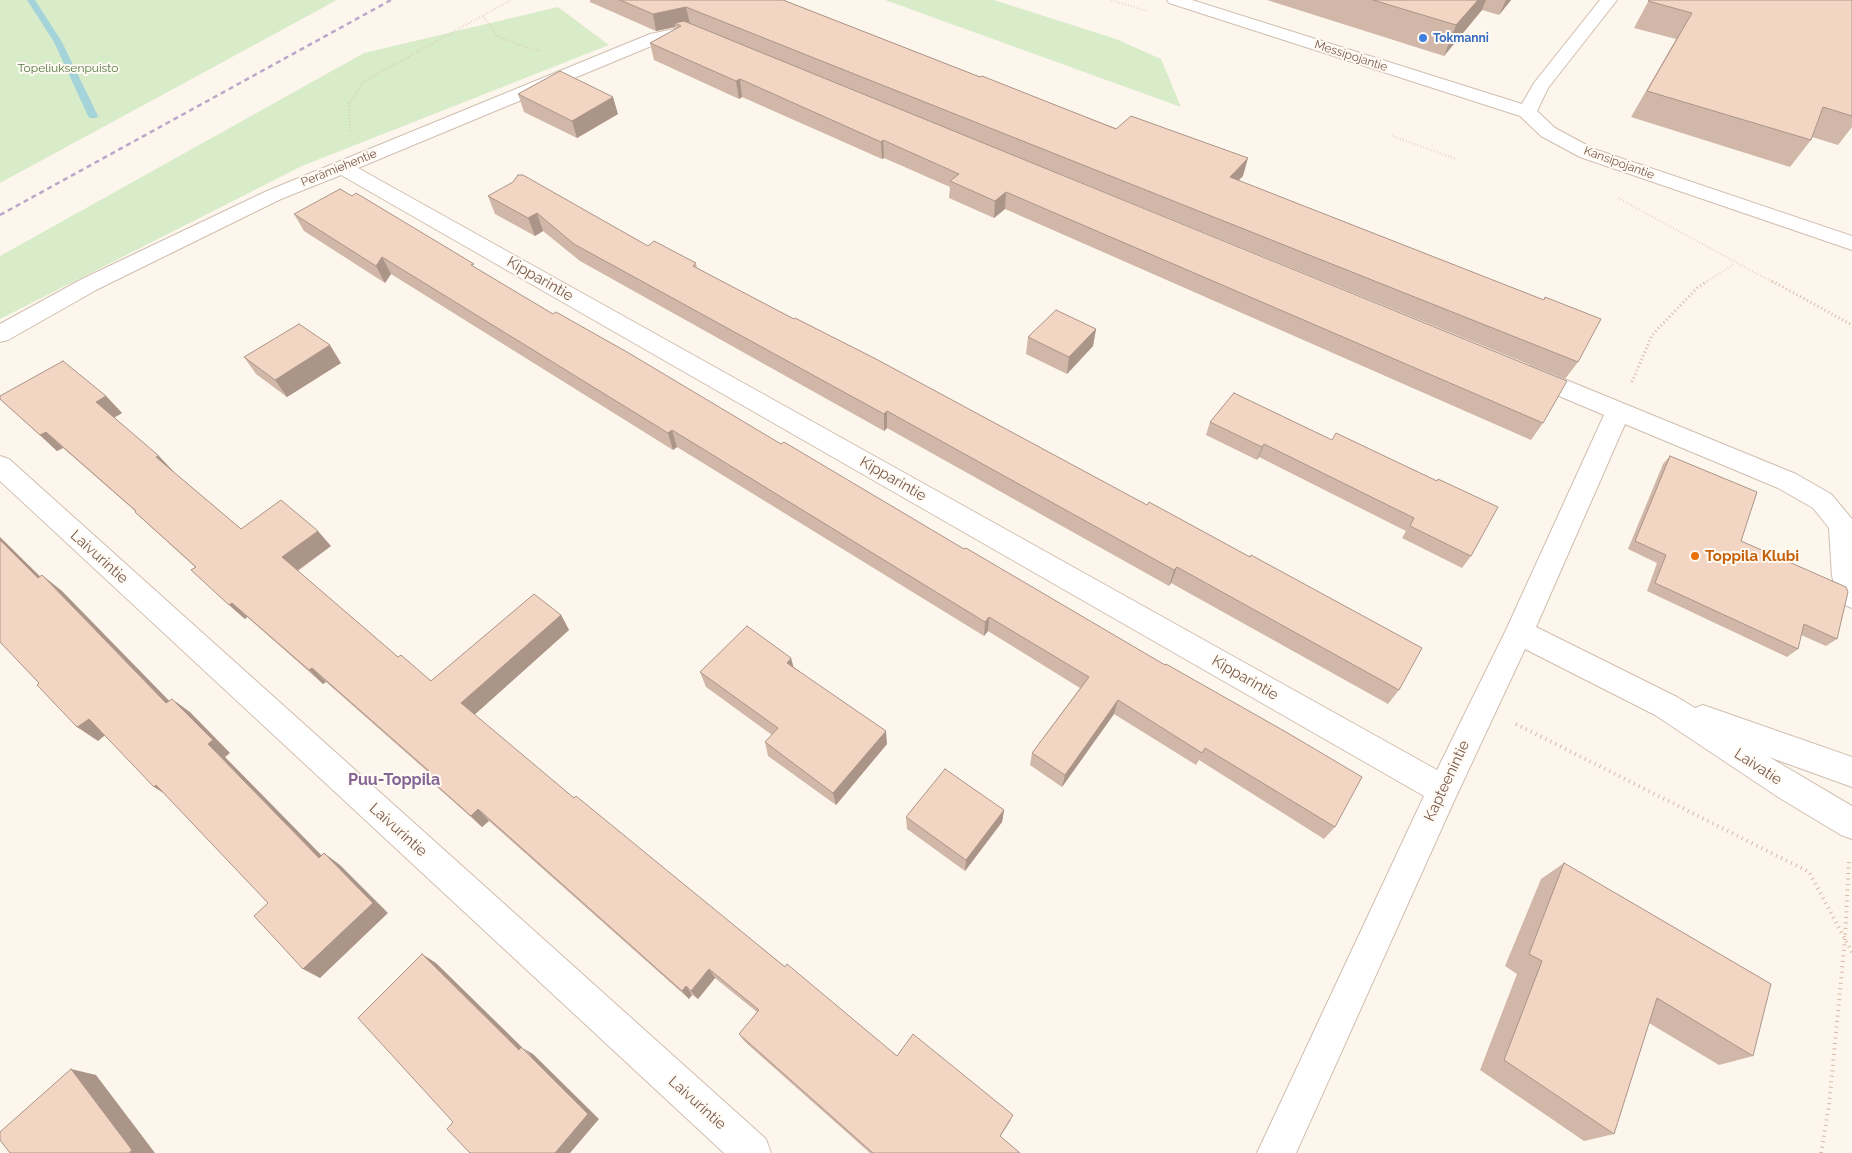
<!DOCTYPE html>
<html>
<head>
<meta charset="utf-8">
<style>
  body { margin:0 }
  canvas { display:block; background:#fdf6ec }
</style>
</head>
<body>
<canvas width="1852" height="1153"></canvas>
<script>
const c = document.querySelector('canvas').getContext('2d');
c.lineJoin = 'round';
function paint(path, color) {
  c.fillStyle = color;
  c.fill(path, 'evenodd');
}
function toPath(rows) {
  const path = new Path2D();
  for (const r of rows) {
    path.moveTo(r[0], r[1]);
    for (let i = 2; i < r.length; i += 2) path.lineTo(r[i], r[i + 1]);
  }
  return path;
}
function strokePath(path, color, width, dash) {
  c.strokeStyle = color;
  c.lineWidth = width;
  c.lineCap = dash ? 'butt' : 'round';
  c.setLineDash(dash || []);
  c.stroke(path);
}
function label(font, color, halo, rows, align = 'center') {
  c.font = font + ' Raleway,sans-serif';
  c.lineWidth = 4;
  c.setLineDash([]);
  c.textBaseline = 'middle';
  c.strokeStyle = halo;
  c.fillStyle = color;
  for (const [text, x, y, turn = 0] of rows) {
    c.save();
    c.translate(x, y);
    c.rotate((+turn || 0) * Math.PI / 180);
    c.textAlign = isNaN(turn) ? turn : align;
    if (halo) c.strokeText(text, 0, 0);
    c.fillText(text, 0, 0);
    c.restore();
  }
}
paint(toPath([
  [0,0,337,0,0,183],
  [885,0,994,0,1116,39,1161,59,1181,107],
  [558,7,609,45,302,166,0,319,0,256,364,53]
]), '#d8ecc9');
paint(toPath([
  [27,0,35,0,62,42,98,116,96,118,90,118,88,116,54,42,27,0]
]), '#a5d3da');
const minor = toPath([
  [1167,0,1192,0,1522,104,1534,83,1600,0,1617,0,1548,88,1537,111,1555,128,1594,149,1852,236,1852,250,1580,157,1541,136,1520,116,1169,3,1167,0],
  [689,26,703,30,706,34,703,38,697,39,688,36,661,42,358,168,1437,770,1506,630,1604,415,1521,380,1517,374,1521,368,1529,366,1537,368,1796,474,1831,494,1852,519,1852,608,1842,604,1838,596,1832,576,1829,528,1813,508,1778,488,1625,424,1536,627,1677,697,1695,708,1703,705,1852,757,1852,787,1769,757,1852,806,1852,839,1841,835,1778,797,1655,715,1525,649,1454,801,1296,1153,1257,1153,1424,796,341,175,281,199,98,289,8,340,0,342,0,324,82,279,267,191,650,34,689,26],
  [0,456,9,459,766,1139,771,1153,724,1153,0,481,0,456]
]);
strokePath(minor, '#d1beb0', 2);
strokePath(toPath([
  [1111,0,1147,11],
  [483,16,498,37,541,52],
  [350,131,349,104,363,82,511,0],
  [1392,136,1456,159],
  [1618,198,1774,283],
  [1705,283,1735,263]
]), '#d9b8a5', 2, [0.5, 2.5]);
strokePath(toPath([
  [1772,281,1852,325],
  [1632,382,1652,335,1697,288,1707,281]
]), '#d9b8a5', 3, [1, 3]);
strokePath(toPath([
  [1516,724,1809,872,1852,952],
  [1821,1153,1829,1105,1845,939,1849,860]
]), '#d9b8a5', 4, [1, 4.5]);
paint(minor, '#fff');
strokePath(toPath([
  [0,215,391,0]
]), '#b9a8c9', 2.5, [5, 4]);
paint(toPath([
  [590,0,783,0,980,77,1243,176,1238,180,1578,362,1565,379,1050,170,1543,423,1531,440,1005,209,994,218,949,198,950,187,884,158,882,159,742,97,739,99,654,60,650,43,676,29,675,27,656,31,590,2],
  [1267,0,1511,0,1499,15,1482,10,1444,56],
  [1649,0,1852,0,1852,127,1838,145,1812,137,1811,140,1790,167,1631,117,1676,39,1634,28],
  [518,94,618,114,577,138,524,112],
  [488,196,648,246,696,263,697,268,1399,690,1388,704,1171,583,1169,586,887,428,884,431,580,261,543,231,535,236,495,214],
  [294,214,476,268,1335,827,1324,839,1199,760,1196,765,1114,714,1062,787,1030,765,1032,753,1080,688,988,631,984,636,677,447,673,450,391,274,385,283,304,231],
  [1096,329,1093,346,1067,374,1026,354,1028,337],
  [244,357,341,363,287,397,256,374],
  [1234,393,1471,556,1462,568,1402,538,1406,531,1259,457,1257,460,1206,435,1210,422],
  [106,396,122,413,114,417,174,472,241,529,331,546,298,571,398,657,431,681,561,615,569,630,474,715,574,798,897,1056,1011,1120,1000,1137,1020,1153,870,1153,744,1041,739,1034,757,1012,715,978,698,999,692,995,689,999,489,821,482,827,437,787,425,775,428,772,326,682,323,684,247,617,245,619,191,570,195,567,151,527,135,512,135,511,63,448,57,451,0,399],
  [1670,456,1741,541,1837,639,1826,646,1801,635,1798,649,1787,657,1647,591,1657,563,1628,549,1663,464],
  [794,667,887,744,836,805,768,756,765,742,772,735,706,687,700,672],
  [1004,810,1002,822,965,871,907,829,906,817],
  [1564,863,1753,1056,1719,1065,1649,1023,1614,1134,1584,1141,1480,1070,1517,974,1505,966,1541,879]
]), '#d1b7a8');
paint(toPath([
  [1478,0,1486,0,1482,10,1444,56,1456,25],
  [1506,0,1511,0,1499,15],
  [686,7,690,24,675,23,675,27,656,31,653,14],
  [740,79,742,97,739,99,736,81],
  [613,97,618,114,577,138,572,121],
  [883,140,884,158,882,159,881,142],
  [1248,158,1243,176,1225,194,1230,177],
  [1006,192,1005,209,994,218,995,201],
  [537,213,543,231,535,236,528,218],
  [382,257,391,274,385,283,376,266],
  [1096,329,1093,346,1067,374,1069,357],
  [330,345,341,363,287,397,275,380],
  [106,396,122,413,112,419,96,402],
  [887,411,887,428,884,431,884,414],
  [672,430,677,447,673,450,668,433],
  [46,432,63,448,57,451,40,435],
  [1264,444,1259,457,1257,460,1262,447],
  [159,456,174,472,172,474,156,457],
  [318,531,331,546,295,572,282,557],
  [0,537,2,539,57,593,38,578,0,540],
  [1177,567,1171,583,1169,586,1174,570],
  [42,575,62,591,184,716,166,703],
  [232,603,247,617,245,619,229,605],
  [561,615,569,630,472,717,461,703],
  [989,617,988,631,984,636,985,622],
  [791,658,795,672,787,663],
  [312,668,326,682,323,684,309,670],
  [172,699,190,712,230,753,225,757,335,869,319,858,208,744],
  [1118,700,1114,714,1062,787,1065,775],
  [89,719,109,732,98,741,77,727],
  [886,731,887,744,836,805,833,793],
  [156,785,173,799,154,787],
  [478,809,489,821,482,827,471,816],
  [1004,810,1002,822,965,871,966,860],
  [324,853,340,865,388,913,320,978,303,969],
  [422,954,436,963,531,1056,519,1050],
  [709,969,715,978,698,999,691,991],
  [686,986,692,995,689,999,682,991],
  [521,1047,533,1054,599,1119,570,1153,555,1153],
  [71,1069,96,1075,155,1153,129,1153]
]), '#aa9588');
const building = toPath([
  [620,0,783,0,980,77,982,76,1116,129,1131,116,1248,158,1230,177,1544,300,1545,297,1601,319,1578,362,686,7,653,14,620,0],
  [1373,0,1478,0,1456,25,1373,0],
  [1649,0,1852,0,1852,116,1823,107,1811,140,1647,91,1692,13,1648,1,1649,0],
  [684,21,1567,381,1543,423,1006,192,995,201,950,181,959,174,883,140,881,142,740,79,736,81,650,43,681,26,675,23,684,21],
  [560,71,613,97,572,121,518,94,560,71],
  [518,175,523,175,648,246,654,241,696,263,693,266,794,319,795,318,876,359,1147,505,1149,502,1250,557,1251,555,1422,648,1399,690,1177,567,1174,570,887,411,884,414,574,244,537,213,528,218,488,196,513,182,518,175],
  [340,189,352,196,356,193,474,264,471,265,553,314,556,312,627,352,781,444,784,442,964,549,966,548,1165,665,1166,664,1286,732,1362,777,1335,827,1205,748,1202,753,1118,700,1065,775,1032,753,1089,677,989,617,985,622,672,430,668,433,382,257,376,266,294,214,340,189],
  [1056,310,1096,329,1069,357,1028,337,1056,310],
  [299,324,330,345,275,380,244,357,299,324],
  [63,361,106,396,96,402,159,456,156,457,241,529,281,500,318,531,282,557,398,657,401,655,431,681,534,594,561,615,461,703,574,798,576,796,785,967,787,964,897,1056,913,1034,1013,1115,1000,1136,1020,1153,873,1153,739,1034,759,1010,709,969,691,991,686,986,682,991,478,809,471,816,425,775,429,771,312,668,309,670,232,603,229,605,191,570,196,567,135,512,136,511,46,432,40,435,0,399,0,396,63,361],
  [1234,393,1332,440,1336,433,1437,481,1438,479,1498,507,1471,556,1410,526,1414,518,1264,444,1262,447,1210,422,1234,393],
  [1670,456,1757,492,1741,541,1846,587,1848,592,1837,639,1804,624,1798,649,1655,583,1666,555,1635,541,1670,456],
  [0,540,38,578,42,575,166,703,172,699,213,740,208,744,319,858,324,853,373,903,303,969,254,916,268,903,156,785,154,787,89,719,77,727,37,685,39,683,0,642,0,540],
  [747,626,791,658,787,663,886,731,833,793,765,742,778,728,700,672,747,626],
  [945,769,1004,810,966,860,906,817,945,769],
  [1564,863,1771,984,1753,1056,1657,998,1614,1134,1504,1060,1542,961,1529,954,1564,863],
  [422,954,519,1050,521,1047,588,1114,555,1153,470,1153,447,1129,453,1122,358,1018,422,954],
  [71,1069,132,1150,129,1153,10,1153,0,1140,0,1132,71,1069]
]);
paint(building, '#f3d5c3');
strokePath(building, '#aa9588', 1);
for (const [x, y, r, color] of [
  [1423,38,5,"#3f7fe0"],
  [1695,556,5,"#e8710a"]
]) {
  const dot = new Path2D();
  dot.arc(x, y, r, 0, 2 * Math.PI);
  c.fillStyle = color;
  c.fill(dot);
  strokePath(dot, '#fffaf3', 2);
}
label('bold 12px', '#366cbe', '#fffaf3', [
  ["Tokmanni",1433,38]
], 'left');
label('12px', '#7a5c4d', '#fffaf3', [
  ["Messipojantie",1351,56,18],
  ["Kansipojantie",1619,163,20],
  ["Perämiehentie",339,168,-22]
]);
label('12px', '#537a41', '#fffaf3', [
  ["Topeliuksenpuisto",68,68]
]);
label('15px', '#7a5c4d', '#fffaf3', [
  ["Kipparintie",540,279,30],
  ["Kipparintie",893,479,30],
  ["Laivurintie",99,557,42],
  ["Kipparintie",1245,678,30],
  ["Laivatie",1758,767,33],
  ["Kapteenintie",1447,781,-65],
  ["Laivurintie",398,830,42],
  ["Laivurintie",697,1103,42]
]);
label('bold 15px', '#c56008', '#fffaf3', [
  ["Toppila Klubi",1705,556]
], 'left');
label('bold 16px', '#846695', '#fffaf3', [
  ["Puu-Toppila",394,780]
]);
</script>
</body>
</html>
